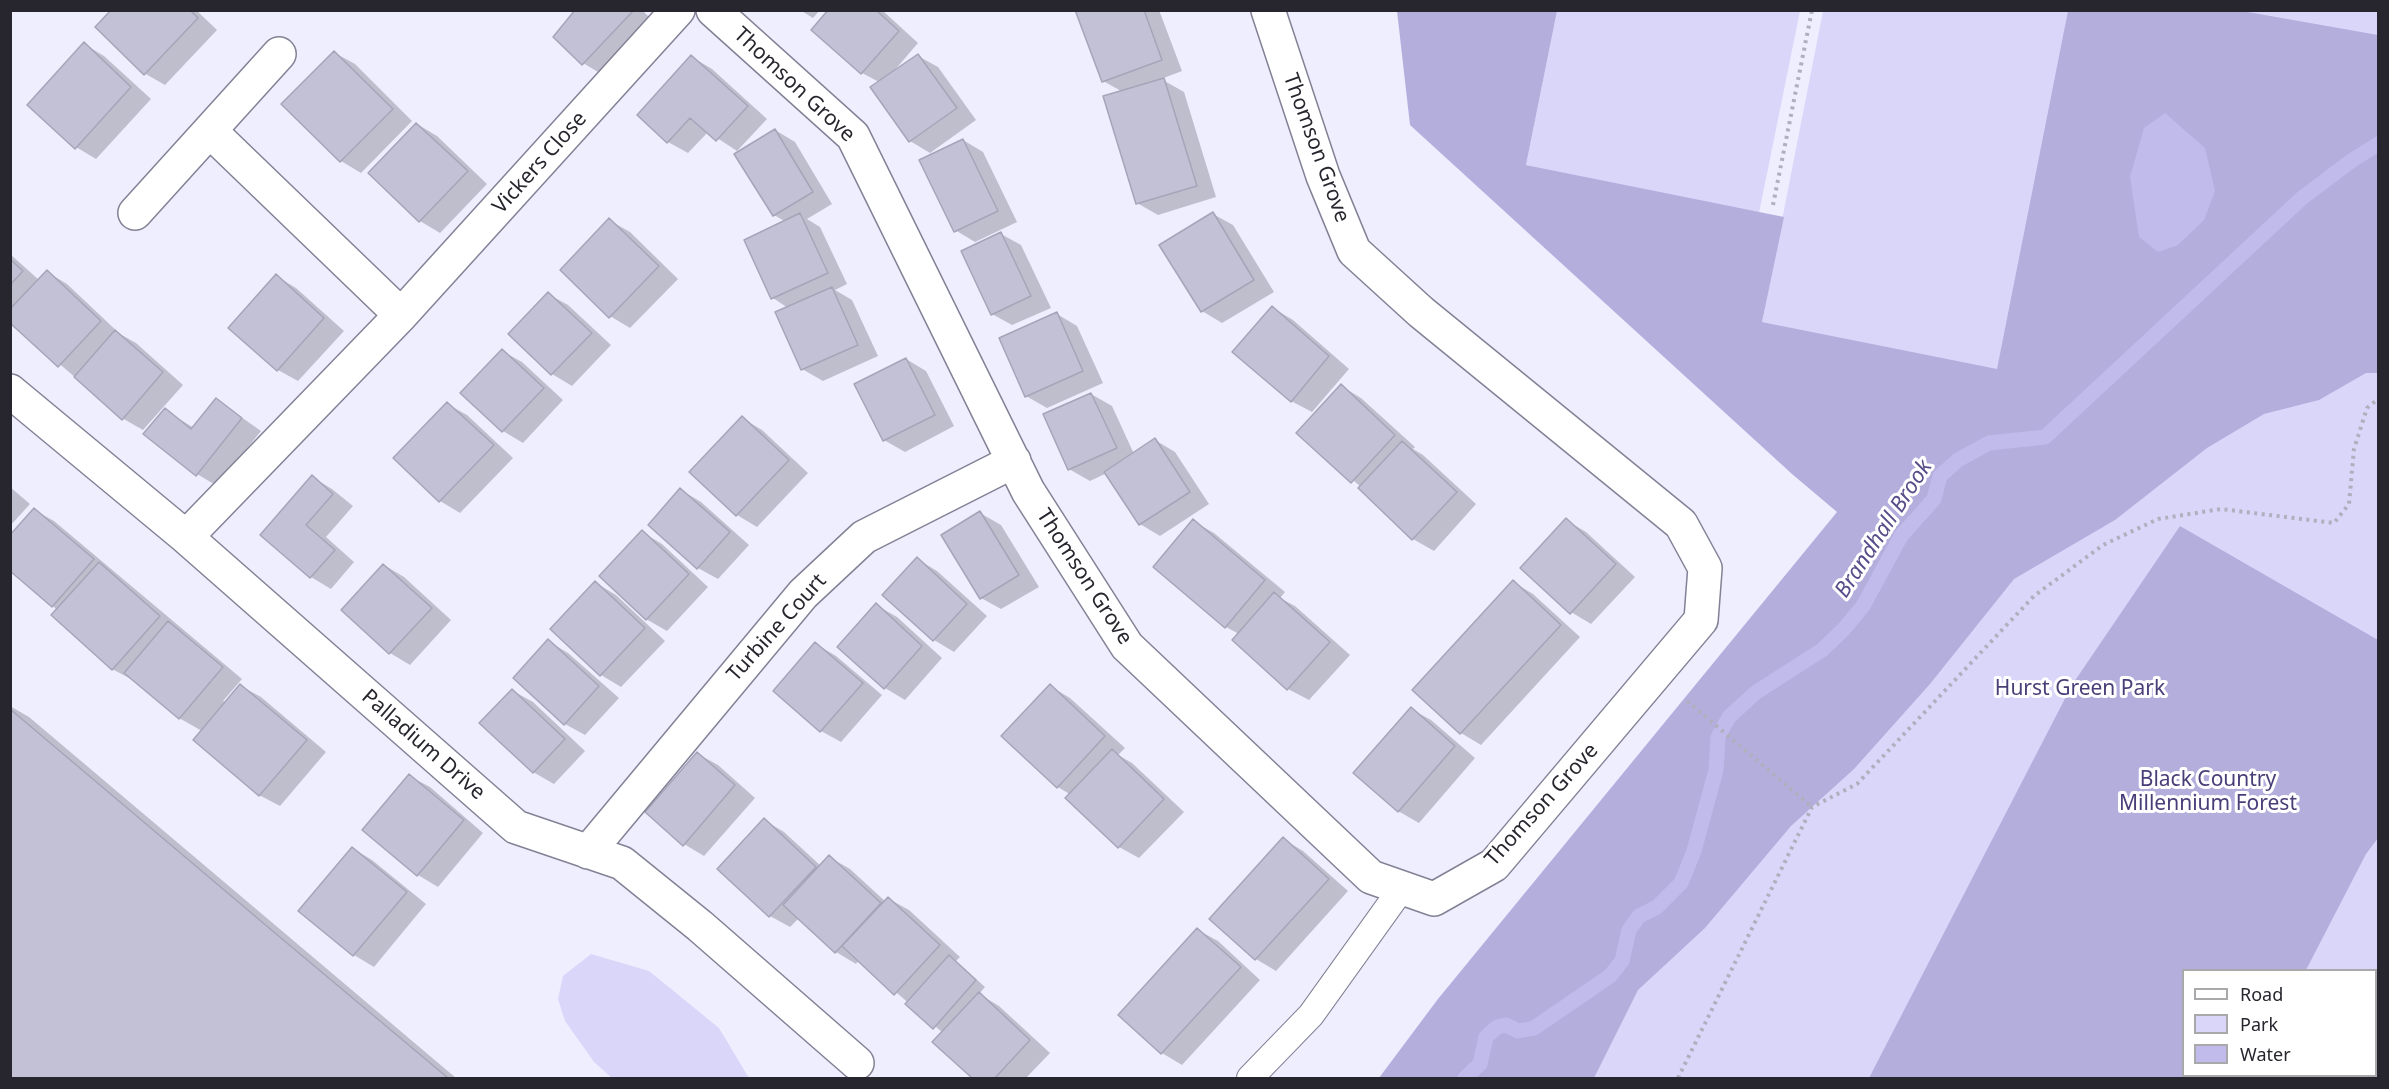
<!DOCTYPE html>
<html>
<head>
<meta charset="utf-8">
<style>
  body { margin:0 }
  #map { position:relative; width:2389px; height:1089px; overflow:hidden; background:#efeeff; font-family:"Noto Sans",sans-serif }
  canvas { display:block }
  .frame { position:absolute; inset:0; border:12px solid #27262e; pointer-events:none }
  .legend { position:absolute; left:2182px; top:969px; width:195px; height:108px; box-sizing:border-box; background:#fff; border:2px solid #a9a8ab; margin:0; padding:8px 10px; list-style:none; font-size:18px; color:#27262e }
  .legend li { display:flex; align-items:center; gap:12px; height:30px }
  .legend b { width:30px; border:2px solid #a9a8ab }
</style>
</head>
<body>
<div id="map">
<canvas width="2389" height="1089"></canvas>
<div class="frame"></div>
<ul class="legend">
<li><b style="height:8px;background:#fff"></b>Road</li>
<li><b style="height:16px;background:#dad6fa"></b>Park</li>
<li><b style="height:16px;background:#c1bbeb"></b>Water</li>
</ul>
</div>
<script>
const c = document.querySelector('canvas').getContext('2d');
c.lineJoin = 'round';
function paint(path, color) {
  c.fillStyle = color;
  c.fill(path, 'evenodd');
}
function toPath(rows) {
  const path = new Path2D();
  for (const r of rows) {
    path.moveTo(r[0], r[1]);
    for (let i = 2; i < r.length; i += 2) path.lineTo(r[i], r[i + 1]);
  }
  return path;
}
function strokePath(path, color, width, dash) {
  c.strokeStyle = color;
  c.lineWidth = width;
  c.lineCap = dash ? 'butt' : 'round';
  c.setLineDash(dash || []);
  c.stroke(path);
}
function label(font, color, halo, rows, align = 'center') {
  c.font = font + ' "Noto Sans",sans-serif';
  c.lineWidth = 6;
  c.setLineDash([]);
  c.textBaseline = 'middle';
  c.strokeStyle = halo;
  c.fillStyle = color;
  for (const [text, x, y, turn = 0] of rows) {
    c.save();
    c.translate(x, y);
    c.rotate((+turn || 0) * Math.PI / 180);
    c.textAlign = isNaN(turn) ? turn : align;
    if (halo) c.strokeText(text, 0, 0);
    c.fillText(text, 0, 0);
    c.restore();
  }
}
paint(toPath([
  [1557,11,1800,11,1759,213,1526,165],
  [1823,11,2378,11,2378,1078,1379,1078,1438,999,1838,512,1997,370,1762,322],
  [2184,970,2376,970,2376,1076,2184,1076],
  [591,954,649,971,719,1028,749,1078,612,1078,594,1062,565,1021,558,999,563,976]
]), '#dad6fa');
paint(toPath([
  [1397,11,1557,11,1526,165,1784,217,1762,322,1997,369,2068,11,2242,11,2378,35,2378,373,2366,373,2319,400,2264,414,2207,448,2115,520,2014,579,1930,684,1854,769,1791,826,1705,928,1638,990,1594,1078,1379,1078,1438,999,1837,512,1792,474,1410,125],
  [2180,526,2378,640,2378,838,2366,854,2306,970,2184,970,2184,1076,2251,1076,2250,1078,1869,1078,2072,685],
  [2378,973,2378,1078,2332,1078,2334,1076,2376,1076,2376,980]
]), '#b4aedd');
paint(toPath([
  [2165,113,2205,148,2215,191,2204,220,2178,245,2158,252,2139,237,2130,177,2144,128]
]), '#c1bbeb');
paint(toPath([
  [113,10,196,10,217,30,165,85,144,73],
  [578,10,642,10,654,22,603,75,583,63],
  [800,10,820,10,813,18],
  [830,10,882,10,918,43,894,71,918,56,938,67,976,120,930,153,910,141,879,82,862,73],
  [1077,10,1159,10,1182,71,1161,79,1184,92,1216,197,1158,215,1137,203,1123,92,1103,81],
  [84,44,104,56,151,99,96,159,76,147],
  [335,53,355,64,412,121,361,173,341,161],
  [692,57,712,69,767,119,737,151,708,132,688,153,668,142],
  [417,124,437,136,487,184,440,233,420,221],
  [775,130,795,142,832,204,807,219,820,227,847,284,835,290,852,300,878,356,823,381,802,369,788,308,773,298,746,241,786,222,774,215,736,154],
  [963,140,983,152,1017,222,975,242,955,230],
  [1213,214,1233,225,1274,292,1222,323,1202,311],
  [609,220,630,232,678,279,630,328,610,316],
  [1001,234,1021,245,1051,308,1012,325,992,314],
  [10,254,39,280,47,272,67,284,120,334,136,343,183,385,143,430,122,418,10,321],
  [276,276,296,288,344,331,298,381,278,370],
  [548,294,568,305,611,345,572,386,552,374,510,334],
  [1273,308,1293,320,1349,369,1312,412,1291,401],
  [1057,314,1077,326,1103,383,1047,408,1026,396],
  [502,351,522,362,563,400,523,443,503,431,462,393],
  [906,359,926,371,954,426,905,452,884,440],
  [1341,386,1361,398,1415,447,1413,449,1423,455,1476,504,1434,551,1413,539,1361,487,1298,433],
  [1091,394,1112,406,1134,454,1155,440,1175,452,1209,504,1160,536,1140,524,1107,473,1090,481,1069,469],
  [217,400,261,431,217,486,197,474,165,410,194,428],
  [447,404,467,415,513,458,460,513,440,501,395,458],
  [742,418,762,430,808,473,757,527,737,515,691,472],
  [312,477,332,489,353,506,326,537,354,562,331,589,311,577,262,535],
  [10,487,30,504,10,526],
  [681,490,701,502,749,545,718,579,698,568],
  [34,510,54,521,242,679,223,701,226,703,241,686,261,697,326,752,280,806,259,795,202,731,179,718,133,680,112,669,53,606],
  [980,513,1001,525,1039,587,1001,609,981,598],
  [1566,520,1586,532,1635,577,1591,624,1571,612],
  [1193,521,1214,533,1285,592,1280,598,1295,606,1350,655,1309,700,1288,689,1234,640,1239,634,1226,627],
  [642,532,662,544,708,587,667,631,646,619],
  [917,559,937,571,987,616,954,652,934,640],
  [384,565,404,577,451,620,410,665,390,653],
  [1513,582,1533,594,1580,637,1481,745,1461,733,1414,690],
  [596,583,616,595,665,641,621,687,601,675,552,629],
  [876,605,897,617,942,658,905,700,885,688],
  [548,641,568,653,619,698,585,735,565,724],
  [816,644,836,656,882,695,841,742,821,731],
  [1050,686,1070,698,1125,748,1118,755,1132,763,1184,812,1139,858,1119,847,1071,795,1058,787],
  [513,691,533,702,585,751,554,784,533,772],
  [10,706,29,717,456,1078,10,1078],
  [1411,709,1431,720,1475,758,1419,823,1398,811],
  [698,754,718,765,755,798,704,856,684,844],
  [409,776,430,787,483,833,438,887,418,875,364,830],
  [764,820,784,832,821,866,829,857,850,869,886,902,889,899,909,910,960,957,956,961,985,987,979,994,999,1006,1050,1053,1026,1078,974,1078,934,1042,943,1033,859,960,856,964,836,952,799,918,790,927,770,916],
  [1283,839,1303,851,1348,891,1276,971,1256,959,1211,919],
  [352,848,372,860,426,904,374,967,354,955,300,911],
  [1198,930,1218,941,1260,980,1182,1065,1162,1053,1120,1015]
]), '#0003');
strokePath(toPath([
  [1465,1078,1480,1064,1486,1037,1497,1027,1506,1025,1518,1031,1534,1028,1610,976,1622,961,1629,930,1639,916,1657,907,1681,883,1694,851,1716,770,1718,737,1729,717,1755,693,1822,650,1844,629,1863,606,1901,536,1934,499,1940,476,1958,460,1989,443,2045,437,2302,198,2351,161,2378,144]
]), '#c1bbeb', 15);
const building = toPath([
  [111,10,190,10,198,18,144,75,95,27,111,10],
  [575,10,634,10,582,65,553,37,575,10],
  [828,10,876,10,899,31,861,74,811,30,828,10],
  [1075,10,1144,10,1162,60,1102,82,1075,10],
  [84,42,131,87,75,149,27,105,84,42],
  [334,51,393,109,340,162,281,104,334,51],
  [918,54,957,108,909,142,870,87,918,54],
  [691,55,748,106,716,141,690,118,667,143,637,115,691,55],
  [1164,78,1197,186,1136,204,1103,96,1164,78],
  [416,123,468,171,419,222,368,173,416,123],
  [775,129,813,192,773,216,734,154,775,129],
  [963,139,998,211,954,232,919,160,963,139],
  [1213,212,1254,280,1201,312,1159,245,1213,212],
  [800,213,828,273,771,299,744,240,800,213],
  [609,218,659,266,609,318,560,270,609,218],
  [1001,232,1031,296,991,315,961,251,1001,232],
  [10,259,23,271,10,285,10,259],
  [47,270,101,321,58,367,10,323,10,309,47,270],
  [276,274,324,318,277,371,228,328,276,274],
  [832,287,858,345,801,370,775,312,832,287],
  [548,292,592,333,551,375,508,334,548,292],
  [1272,306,1329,356,1291,402,1232,352,1272,306],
  [1057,312,1083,371,1025,397,999,338,1057,312],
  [115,330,163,372,122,420,74,377,115,330],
  [502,349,544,388,502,432,460,393,502,349],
  [906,358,935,415,883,441,854,384,906,358],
  [1341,384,1395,435,1351,483,1296,433,1341,384],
  [1091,393,1117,448,1068,470,1043,414,1091,393],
  [216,398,242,418,196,476,143,434,165,408,191,429,216,398],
  [447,402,494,445,439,502,393,458,447,402],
  [742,416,789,460,736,516,689,472,742,416],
  [1155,438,1190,492,1139,525,1104,472,1155,438],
  [1402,441,1457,492,1412,540,1358,488,1402,441],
  [312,475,333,494,306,525,335,550,310,578,260,535,312,475],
  [680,488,730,532,697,569,648,525,680,488],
  [34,508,94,559,52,607,10,571,10,535,34,508],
  [980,511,1019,575,980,599,941,535,980,511],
  [1566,518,1616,564,1570,614,1520,568,1566,518],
  [1193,519,1265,580,1225,628,1153,567,1193,519],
  [642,530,689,574,646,620,599,576,642,530],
  [917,557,967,604,933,641,882,595,917,557],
  [99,562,160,616,112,670,51,615,99,562],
  [383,564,432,608,389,654,341,610,383,564],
  [1513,580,1561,625,1460,734,1412,690,1513,580],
  [595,581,645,628,600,676,550,629,595,581],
  [1274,592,1330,642,1287,690,1232,640,1274,592],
  [876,603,922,646,884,689,837,647,876,603],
  [168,621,223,667,179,719,124,673,168,621],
  [548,639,599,686,564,725,513,678,548,639],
  [815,642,863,683,820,732,773,691,815,642],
  [240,684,307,740,259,796,193,740,240,684],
  [1050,684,1105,736,1057,788,1001,736,1050,684],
  [512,689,565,739,533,773,479,723,512,689],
  [1411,707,1455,746,1398,812,1353,773,1411,707],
  [10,709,275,933,448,1078,10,1078,10,709],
  [1112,749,1164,799,1118,848,1065,798,1112,749],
  [697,752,735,785,683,846,645,812,697,752],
  [409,774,464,820,417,876,362,830,409,774],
  [764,818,816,867,769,917,717,869,764,818],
  [1283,837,1329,879,1255,960,1209,919,1283,837],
  [352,847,407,892,353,956,298,911,352,847],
  [829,855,881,903,835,953,783,905,829,855],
  [888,897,940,945,894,995,842,946,888,897],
  [1197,928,1241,967,1161,1054,1118,1015,1197,928],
  [949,955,976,980,933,1029,905,1004,949,955],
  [979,992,1030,1040,995,1078,972,1078,932,1042,979,992]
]);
paint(building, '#c3c1d6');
strokePath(building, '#a6a4b9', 1.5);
const service = toPath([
  [1250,1078,1311,1015,1402,888]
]);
const minor = toPath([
  [713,10,853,136,1028,491,1127,646,1371,877,1434,899,1494,865,1701,620,1705,568,1681,524,1421,312,1354,251,1323,176,1268,10],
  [210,131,401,315],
  [135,213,279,54],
  [10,391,186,537,516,827,622,863,700,926,857,1063],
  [186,537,401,315,678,10],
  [588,852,803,594,864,537,1014,461]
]);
strokePath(service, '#838195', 28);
strokePath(minor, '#838195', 36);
strokePath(toPath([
  [1773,205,1812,10],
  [1687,701,1812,807],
  [1678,1078,1812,807,1857,784,2034,596,2103,545,2158,519,2221,509,2334,523,2349,504,2354,449,2367,408,2378,399]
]), '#b0afbe', 4, [3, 4.5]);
strokePath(service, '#fff', 26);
strokePath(minor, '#fff', 33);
label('21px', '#27262e', '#fff', [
  ["Thomson Grove",794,85,43],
  ["Thomson Grove",1316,148,70],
  ["Vickers Close",540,163,-48],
  ["Thomson Grove",1084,577,57],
  ["Turbine Court",777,628,-48],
  ["Palladium Drive",423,745,41],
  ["Thomson Grove",1542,805,-48]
]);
label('21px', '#4a3e79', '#fff', [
  ["Hurst Green Park",2080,689],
  ["Black Country",2208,780],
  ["Millennium Forest",2208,804]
]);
label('italic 22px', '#584d8a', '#fff', [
  ["Brandhall Brook",1884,529,-57]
]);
</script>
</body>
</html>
